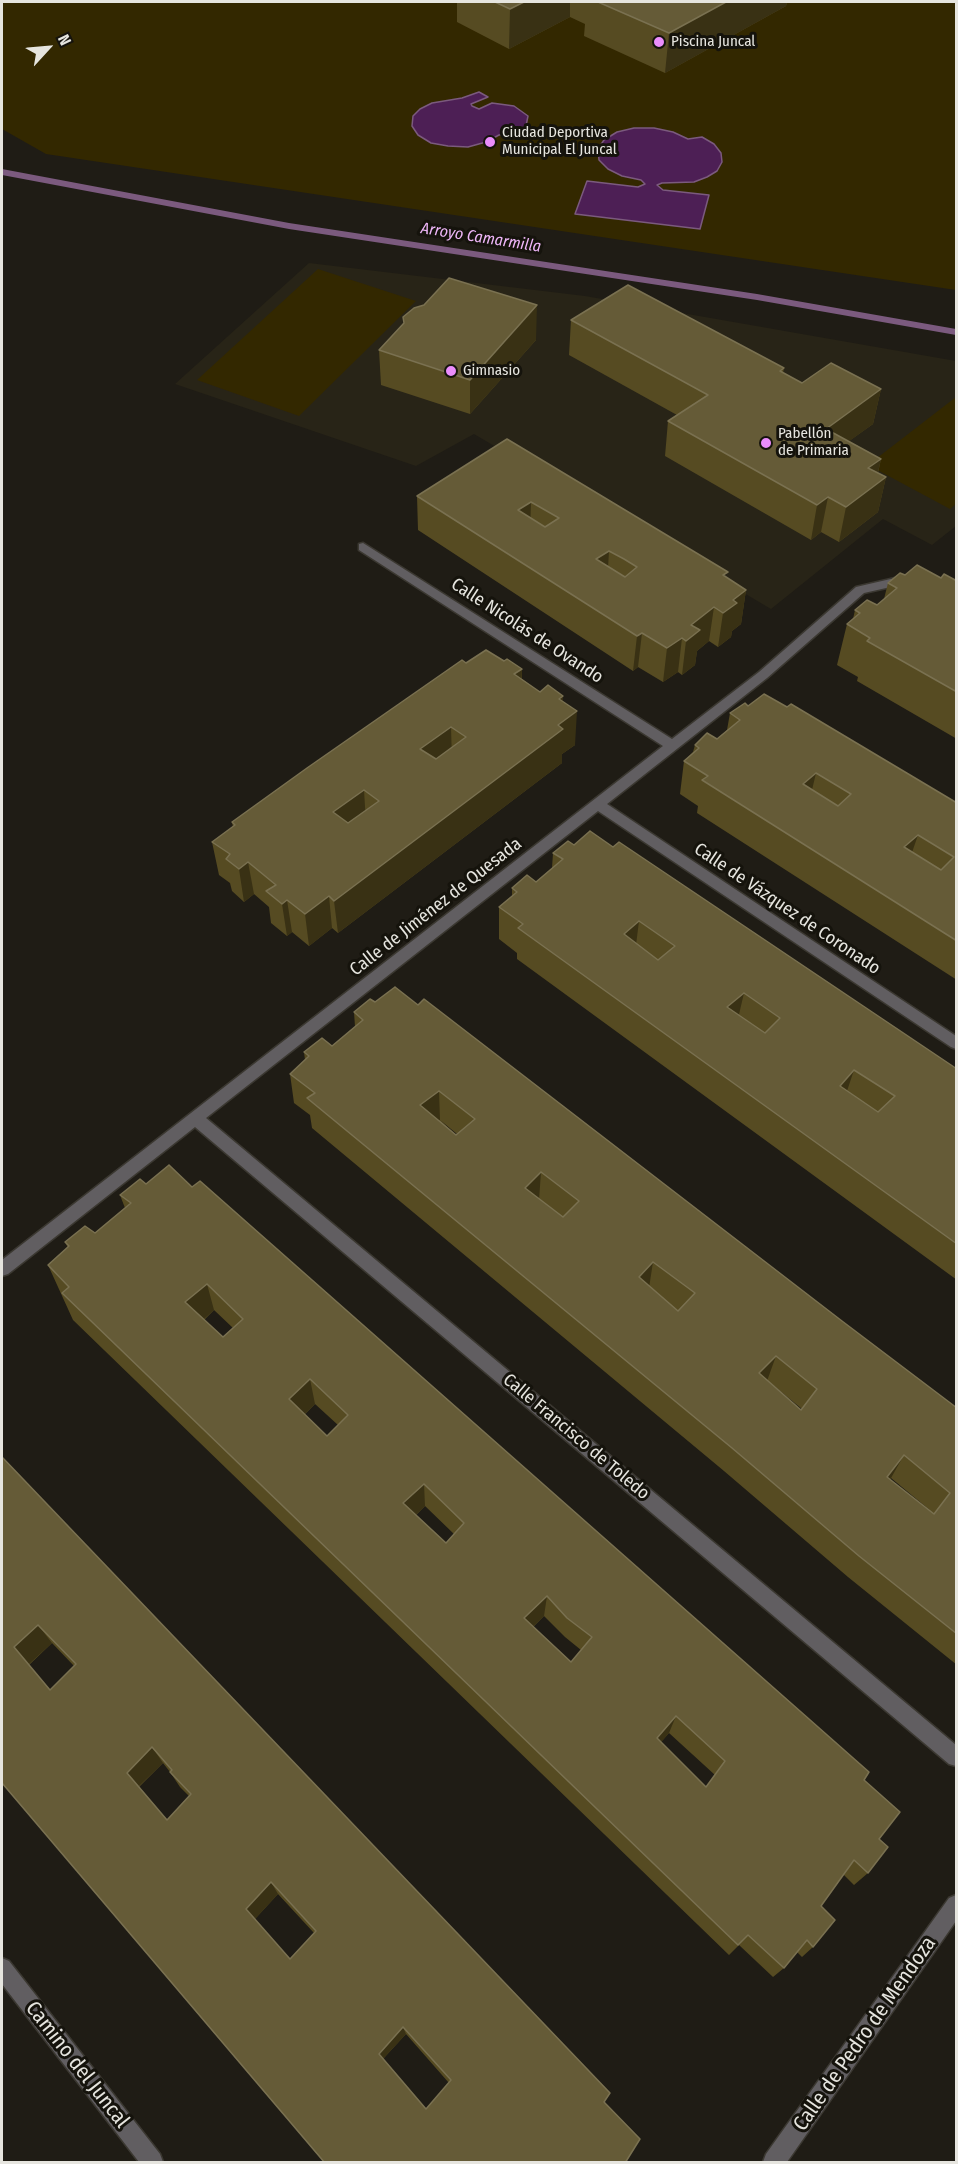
<!DOCTYPE html>
<html>
<head>
<meta charset="utf-8">
<style>
  body { margin:0 }
  #map { position:relative; width:958px; height:2164px; overflow:hidden; background:#1f1c15; font-family:"Fira Sans Condensed",sans-serif }
  canvas { display:block }
  .frame { position:absolute; inset:0; border:3px solid #e6e5df; pointer-events:none }
  .north { position:absolute; left:18px; top:18px; width:60px; height:60px; -webkit-text-stroke:4px #15130c; paint-order:stroke; rotate:64deg; font-size:16px; font-weight:700; line-height:24px; text-align:center; color:#e6e5df }
  .north::after { content:''; display:block; margin:auto; width:21px; height:27px; background:#e6e5df; clip-path:polygon(50% 0,100% 100%,50% 72%,0 100%) }
</style>
</head>
<body>
<div id="map">
<canvas width="958" height="2164"></canvas>
<div class="frame"></div>
<div class="north">N</div>
</div>
<script>
const c = document.querySelector('canvas').getContext('2d');
c.lineJoin = 'round';
function paint(path, color) {
  c.fillStyle = color;
  c.fill(path, 'evenodd');
}
function toPath(rows) {
  const path = new Path2D();
  for (const r of rows) {
    path.moveTo(r[0], r[1]);
    for (let i = 2; i < r.length; i += 2) path.lineTo(r[i], r[i + 1]);
  }
  return path;
}
function strokePath(path, color, width, dash) {
  c.strokeStyle = color;
  c.lineWidth = width;
  c.lineCap = dash ? 'butt' : 'round';
  c.setLineDash(dash || []);
  c.stroke(path);
}
function label(font, color, halo, rows, align = 'center') {
  c.font = font + ' "Fira Sans Condensed",sans-serif';
  c.lineWidth = 6;
  c.setLineDash([]);
  c.textBaseline = 'middle';
  c.strokeStyle = halo;
  c.fillStyle = color;
  for (const [text, x, y, turn = 0] of rows) {
    c.save();
    c.translate(x, y);
    c.rotate((+turn || 0) * Math.PI / 180);
    c.textAlign = isNaN(turn) ? turn : align;
    if (halo) c.strokeText(text, 0, 0);
    c.fillText(text, 0, 0);
    c.restore();
  }
}
paint(toPath([
  [309,263,585,296,956,361,956,526,932,545,883,519,771,609,474,434,416,466,175,384]
]), '#282417');
paint(toPath([
  [2,2,956,2,956,290,46,154,2,129],
  [318,269,416,301,299,416,197,380],
  [956,397,956,504,950,509,868,465]
]), '#332800');
const water = toPath([
  [479,92,488,97,471,104,472,106,479,109,492,103,514,106,528,116,526,126,513,133,499,135,486,142,468,147,448,146,431,143,418,135,412,126,413,116,420,109,432,103,462,98,479,92],
  [634,128,654,128,673,132,688,139,702,137,714,144,721,153,722,162,717,171,707,177,694,182,662,183,657,185,663,190,709,195,700,229,575,214,587,181,638,187,645,184,641,180,622,176,608,169,599,160,598,149,604,140,617,132,634,128]
]);
paint(water, '#4d1f55');
strokePath(water, '#7b5a7e', 1.5);
paint(toPath([
  [2,169,289,223,757,294,956,329,956,335,757,300,289,229,2,175,2,169]
]), '#7b5a7e');
const street = toPath([
  [363,543,672,739,759,672,856,587,895,578,908,579,914,583,908,587,895,586,864,593,767,678,607,804,956,1036,956,1049,951,1047,598,811,206,1118,956,1745,956,1766,949,1764,195,1127,8,1274,2,1276,2,1260,663,746,359,550,359,544,363,543],
  [956,1895,956,1921,787,2162,763,2162,766,2154,949,1898,956,1895],
  [2,1958,9,1961,160,2154,163,2162,139,2162,2,1984,2,1958]
]);
strokePath(street, '#3b3831', 3);
paint(street, '#615e61');
paint(toPath([
  [457,2,787,2,786,6,665,73,584,36,585,24,570,17,509,49,457,22],
  [403,317,536,340,470,414,381,385,379,350,404,324],
  [571,320,784,368,783,373,802,383,881,389,873,424,849,441,881,459,878,473,886,477,878,512,839,542,821,532,811,540,665,456,668,421,677,415,569,355],
  [507,439,746,590,741,624,732,631,731,637,718,647,709,641,697,651,695,665,682,675,678,672,663,682,638,667,633,671,418,530,417,496],
  [905,575,941,578,957,581,957,739,857,681,858,677,837,665,847,624,853,619,855,610,877,605,884,599,888,583],
  [504,661,522,669,522,679,540,692,563,702,575,745,562,754,562,763,338,933,332,928,309,946,292,932,287,936,271,923,269,907,254,894,244,902,232,891,230,883,219,875,212,842,233,827,232,822,466,663],
  [748,706,957,803,957,980,697,813,698,806,680,794,684,761,693,752,695,745,717,739,727,730,730,713],
  [574,845,613,847,957,1069,957,1280,517,959,517,953,499,939,499,907,512,896,512,888,536,882,552,868,553,853],
  [375,1002,418,1005,957,1408,957,1665,848,1577,724,1471,312,1128,310,1115,294,1103,290,1074,305,1060,304,1052,332,1046,355,1027,354,1012],
  [440,1120,457,1134,456,1135],
  [768,1381,802,1409,801,1410],
  [891,1478,931,1511,890,1480],
  [146,1184,192,1187,864,1780,879,1839,868,1873,854,1885,843,1874,821,1906,813,1947,802,1957,797,1952,784,1968,773,1977,739,1945,729,1955,73,1320,48,1265,68,1248,65,1242,95,1233,125,1208,120,1195],
  [214,1310,233,1328,223,1337,204,1320],
  [315,1404,338,1425,327,1436,305,1414],
  [425,1506,454,1534,446,1543,416,1515],
  [544,1616,565,1637,581,1650,571,1662,533,1627],
  [669,1733,715,1775,706,1787,661,1742],
  [2,1457,610,2093,325,2163,2,1783],
  [52,1643,74,1666,50,1690,29,1665],
  [163,1763,170,1772,180,1787,189,1796,167,1820,139,1787],
  [278,1894,314,1933,290,1959,255,1919],
  [406,2034,449,2083,426,2109,383,2059]
]), '#564b22');
paint(toPath([
  [524,2,570,2,570,17,509,49,510,9],
  [726,2,787,2,786,6,665,73,669,33],
  [537,305,536,340,470,414,470,380],
  [881,389,873,424,819,463,826,429],
  [881,459,875,485,886,477,878,512,839,542,846,507,868,468],
  [828,497,821,532,811,540,817,505],
  [531,502,530,536,518,510],
  [609,551,607,585,596,559],
  [746,590,741,624,732,631,731,637,718,647,723,613,733,600],
  [714,607,709,641,697,651,695,665,682,675,686,641,691,625],
  [642,633,638,667,633,671,637,636],
  [682,638,678,672,663,682,667,648],
  [522,669,521,702,514,674],
  [563,696,562,722,577,711,575,745,562,754,562,763,338,933,334,901],
  [451,727,452,761,422,782,420,749],
  [816,773,808,807,803,784],
  [364,790,366,823,337,845,333,812],
  [918,835,907,867,904,847],
  [248,862,254,894,244,902,239,869],
  [329,896,332,928,309,946,305,914],
  [287,900,292,932,287,936,282,904],
  [639,921,635,953,624,934],
  [744,993,737,1023,727,1007],
  [854,1070,844,1100,840,1086],
  [439,1091,440,1120,422,1134,420,1105],
  [541,1172,539,1200,525,1188],
  [653,1262,649,1288,639,1277],
  [207,1284,214,1310,194,1328,185,1302],
  [776,1356,767,1381,759,1373],
  [310,1379,315,1404,295,1423,289,1399],
  [904,1455,891,1478,875,1500,887,1477],
  [424,1484,425,1506,405,1525,403,1503],
  [547,1596,544,1616,522,1637,524,1618],
  [38,1625,52,1643,28,1665,14,1647],
  [676,1716,669,1733,651,1754,657,1738],
  [152,1747,163,1763,138,1787,127,1773],
  [271,1882,278,1894,254,1920,246,1909],
  [403,2027,406,2034,382,2060,379,2054]
]), '#393114');
const building = toPath([
  [495,2,524,2,510,9,495,2],
  [598,2,726,2,669,33,598,2],
  [449,278,537,305,470,380,379,350,404,323,403,317,414,308,424,305,449,278],
  [628,285,784,368,780,371,802,383,831,363,881,389,826,429,881,459,868,468,886,477,846,507,828,497,817,505,668,421,708,395,571,320,628,285],
  [507,439,728,572,723,575,746,590,733,600,737,603,723,613,714,607,691,625,700,630,686,641,682,638,667,648,642,633,637,636,417,496,507,439],
  [531,502,559,518,545,527,518,510,531,502],
  [609,551,624,559,637,567,625,577,596,559,609,551],
  [917,565,941,578,944,574,957,581,957,692,867,641,870,638,847,624,860,613,855,610,867,600,877,605,897,588,888,583,900,573,905,575,917,565],
  [486,650,504,661,507,659,522,669,514,674,540,692,548,685,563,696,559,699,577,711,558,725,563,729,334,901,329,896,305,914,287,900,282,904,266,891,276,885,248,862,239,869,226,859,230,854,212,842,235,825,232,822,307,768,462,660,466,663,486,650],
  [451,727,466,737,436,759,420,749,451,727],
  [364,790,379,801,348,823,333,812,364,790],
  [764,694,787,707,791,704,957,803,957,941,702,780,708,776,684,761,699,748,695,745,707,733,717,739,740,720,730,713,745,703,748,706,764,694],
  [816,773,851,794,838,806,803,784,816,773],
  [918,835,954,857,941,870,904,847,918,835],
  [590,831,613,847,619,842,957,1069,957,1244,518,928,523,924,499,907,517,892,512,888,527,875,536,882,563,859,553,853,568,841,574,845,590,831],
  [639,921,675,946,658,960,624,934,639,921],
  [744,993,780,1018,765,1033,727,1007,744,993],
  [854,1070,895,1096,878,1112,840,1086,854,1070],
  [395,987,418,1005,424,999,842,1321,957,1408,957,1634,859,1556,732,1448,307,1098,315,1093,290,1074,309,1056,304,1052,322,1038,332,1046,363,1020,354,1012,370,999,375,1002,395,987],
  [439,1091,475,1119,456,1135,420,1105,439,1091],
  [541,1172,579,1201,563,1217,525,1188,541,1172],
  [653,1262,695,1293,678,1311,639,1277,653,1262],
  [776,1356,817,1389,801,1410,759,1373,776,1356],
  [904,1455,950,1493,934,1514,887,1477,904,1455],
  [169,1165,192,1187,200,1181,869,1772,864,1780,900,1812,879,1839,888,1847,868,1873,854,1860,821,1906,835,1920,813,1947,807,1940,784,1968,748,1935,738,1945,62,1293,69,1287,48,1265,69,1246,65,1242,85,1226,95,1233,131,1203,120,1195,140,1179,146,1184,169,1165],
  [207,1284,243,1319,223,1337,185,1302,207,1284],
  [310,1379,348,1415,327,1436,289,1399,310,1379],
  [424,1484,464,1523,446,1543,403,1503,424,1484],
  [547,1596,567,1618,592,1637,571,1662,524,1618,547,1596],
  [676,1716,725,1761,706,1787,657,1738,676,1716],
  [2,1457,610,2093,604,2102,640,2139,625,2163,325,2163,2,1783,2,1457],
  [38,1625,76,1664,50,1690,14,1647,38,1625],
  [152,1747,172,1770,170,1772,191,1794,167,1820,127,1773,152,1747],
  [271,1882,316,1931,290,1959,246,1909,271,1882],
  [403,2027,451,2080,426,2109,379,2054,403,2027]
]);
paint(building, '#655b37');
strokePath(building, '#7a7151', 1.5);
for (const [x, y, r, color] of [
  [659,42,6,"#eb8dfc"],
  [490,142,6,"#eb8dfc"],
  [451,371,6,"#eb8dfc"],
  [766,443,6,"#eb8dfc"]
]) {
  const dot = new Path2D();
  dot.arc(x, y, r, 0, 2 * Math.PI);
  c.fillStyle = color;
  c.fill(dot);
  strokePath(dot, '#15130c', 2);
}
label('15px', '#e6e5df', '#15130c', [
  ["Piscina Juncal",671,42],
  ["Ciudad Deportiva",502,133],
  ["Municipal El Juncal",502,150],
  ["Gimnasio",463,371],
  ["Pabellón",778,434],
  ["de Primaria",778,451]
], 'left');
label('italic 16px', '#eeb6f8', '#15130c', [
  ["Arroyo Camarmilla",481,238,9]
]);
label('18px', '#e6e5df', '#15130c', [
  ["Calle Nicolás de Ovando",527,631,33],
  ["Calle de Jiménez de Quesada",436,907,-38],
  ["Calle de Vázquez de Coronado",787,909,34],
  ["Calle Francisco de Toledo",576,1437,40]
]);
label('21px', '#e6e5df', '#15130c', [
  ["Calle de Pedro de Mendoza",865,2034,-55],
  ["Camino del Juncal",77,2065,52]
]);
</script>
</body>
</html>
